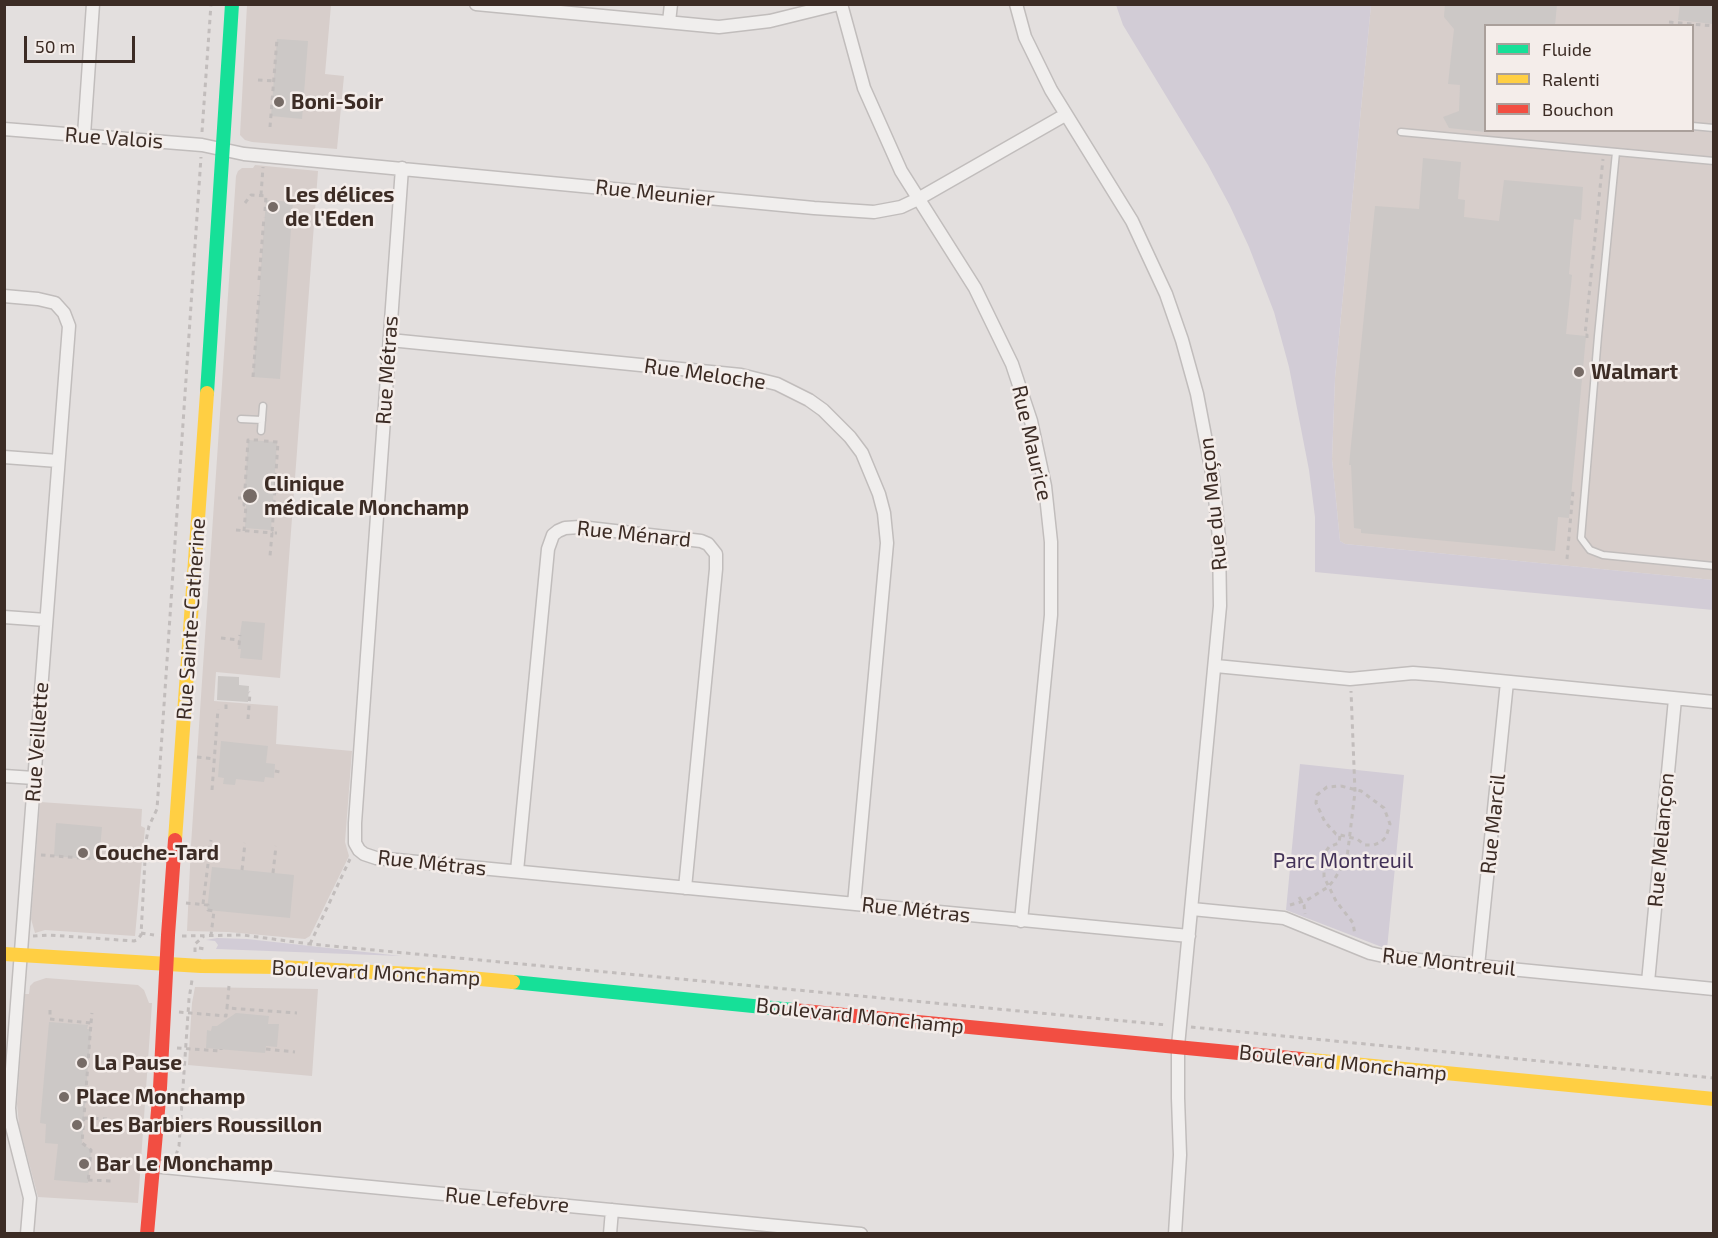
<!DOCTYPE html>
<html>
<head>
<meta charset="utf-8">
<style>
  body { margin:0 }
  #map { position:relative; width:1718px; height:1238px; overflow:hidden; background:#e3dfde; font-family:"Exo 2",sans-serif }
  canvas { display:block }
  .frame { position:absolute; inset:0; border:6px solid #3c2c25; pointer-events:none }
  .legend { position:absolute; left:1484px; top:24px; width:210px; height:108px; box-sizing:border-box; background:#f4edea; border:2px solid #aaa09b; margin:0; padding:8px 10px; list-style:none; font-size:18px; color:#3c2c25 }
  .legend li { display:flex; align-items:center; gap:12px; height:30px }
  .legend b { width:30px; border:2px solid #aaa09b }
  .scale { position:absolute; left:24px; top:36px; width:111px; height:27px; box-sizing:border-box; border:3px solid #3c2c25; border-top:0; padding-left:8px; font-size:18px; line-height:21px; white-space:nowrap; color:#3c2c25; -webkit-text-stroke:4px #f4edea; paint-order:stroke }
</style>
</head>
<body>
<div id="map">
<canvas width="1718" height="1238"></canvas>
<div class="frame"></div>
<ul class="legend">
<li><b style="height:8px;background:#16e098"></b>Fluide</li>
<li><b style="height:8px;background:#ffcf43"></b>Ralenti</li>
<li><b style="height:8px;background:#f24e42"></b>Bouchon</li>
</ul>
<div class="scale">50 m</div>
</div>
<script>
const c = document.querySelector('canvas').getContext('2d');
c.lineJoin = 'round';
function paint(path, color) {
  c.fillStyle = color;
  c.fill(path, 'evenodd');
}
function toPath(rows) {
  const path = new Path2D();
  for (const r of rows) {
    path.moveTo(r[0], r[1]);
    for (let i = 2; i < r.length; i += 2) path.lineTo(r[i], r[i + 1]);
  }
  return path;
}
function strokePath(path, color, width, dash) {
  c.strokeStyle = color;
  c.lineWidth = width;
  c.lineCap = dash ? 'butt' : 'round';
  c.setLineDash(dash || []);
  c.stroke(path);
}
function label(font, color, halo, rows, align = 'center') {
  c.font = font + ' "Exo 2",sans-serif';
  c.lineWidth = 5;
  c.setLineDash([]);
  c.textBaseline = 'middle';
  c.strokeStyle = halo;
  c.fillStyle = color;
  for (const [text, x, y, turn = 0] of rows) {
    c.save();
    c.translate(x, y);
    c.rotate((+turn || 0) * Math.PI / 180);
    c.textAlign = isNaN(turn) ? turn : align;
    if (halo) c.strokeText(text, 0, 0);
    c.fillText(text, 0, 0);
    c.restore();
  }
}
paint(toPath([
  [247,5,331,5,325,74,344,76,337,149,252,142,245,140,240,135],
  [1371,5,1713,5,1713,580,1345,544,1340,541,1332,459,1335,378],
  [1486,26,1692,26,1692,130,1486,130],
  [255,165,318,171,280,678,216,672,214,701,278,706,276,744,352,751,345,842,349,856,310,936,305,939,228,932,187,931,191,845,236,176,238,171,242,168,253,168],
  [40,802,142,809,141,826,145,828,135,936,45,930,35,933,31,919],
  [46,978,138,985,144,990,149,1003,152,1003,138,1203,38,1197,19,1125,17,1104,25,994,29,994,30,986,34,982],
  [195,987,318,989,312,1076,188,1065,192,1003]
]), '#d7cecb');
paint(toPath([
  [1116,5,1371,5,1335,378,1332,459,1340,541,1345,544,1713,580,1713,610,1315,572,1315,517,1309,470,1289,367,1274,312,1249,247,1230,206,1208,165,1123,25],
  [1300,764,1404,775,1387,949,1286,910],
  [217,938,247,939,401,956,216,949,218,945,215,941,206,940]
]), '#d2ccd6');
paint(toPath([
  [1445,4,1557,4,1555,26,1485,26,1485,132,1449,128,1443,117,1459,111,1460,85,1448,84,1454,29,1444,17],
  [1680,4,1713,4,1713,24,1678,20],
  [277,39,308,41,302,119,271,116],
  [1423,158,1461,162,1458,199,1465,200,1464,217,1499,221,1504,180,1583,187,1581,220,1574,219,1569,274,1572,275,1566,334,1586,336,1569,518,1558,517,1555,551,1361,533,1361,529,1354,528,1351,465,1349,465,1375,206,1419,209],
  [266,200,293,202,280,379,253,377],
  [248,440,277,442,271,530,245,528,246,505,244,505],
  [242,621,265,623,262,660,240,658,241,649,238,649],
  [218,676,239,677,239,685,249,686,248,702,217,700],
  [221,741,268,746,266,763,275,764,274,778,265,777,264,782,236,779,235,785,223,784,224,778,218,777],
  [56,823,102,827,99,860,54,856],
  [212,867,294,875,290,918,207,910],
  [236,1013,269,1016,268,1024,279,1024,277,1047,266,1046,265,1053,206,1048,207,1030,211,1031,212,1026,217,1026],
  [49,1022,88,1025,87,1029,91,1029,82,1143,91,1150,88,1183,54,1180,58,1144,45,1143,46,1124,40,1123]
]), '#ccc8c6');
const lane = toPath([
  [1692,126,1714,128],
  [1401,132,1714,161],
  [1616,152,1598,336,1581,538,1590,550,1603,555,1714,566],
  [241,419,262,420],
  [261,431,263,406]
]);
const street = toPath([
  [476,4,719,27,770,21,839,4],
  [841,4,864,88,901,171,975,288,1012,364,1031,421,1045,486,1051,542,1051,615,1021,921],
  [1016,4,1025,37,1051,90,1132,221,1166,294,1182,340,1197,394,1213,478,1219,538,1220,606,1178,1046,1178,1098,1180,1155,1175,1234],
  [669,22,671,4],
  [4,129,202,145,244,154,814,208,874,212,901,207,918,199,1065,115],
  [84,135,93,4],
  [402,168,355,823,355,843,359,850,364,854,376,858,1189,936],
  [4,296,38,299,55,303,64,313,69,326,9,1108,10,1119,30,1198,27,1234],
  [390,340,741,375,777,384,809,400,823,410,850,437,862,453,879,494,884,513,887,543,854,904],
  [4,457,58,461],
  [4,617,46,620],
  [1216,666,1350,679,1413,673,1439,675,1714,702],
  [4,776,34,778],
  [517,871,548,549,553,535,558,531,565,528,580,527,701,541,708,544,716,554,716,569,685,888],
  [1192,909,1284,918,1370,953,1388,957,1714,989],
  [1478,966,1507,682],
  [1648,982,1675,699],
  [152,1166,861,1234],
  [610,1234,612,1210]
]);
strokePath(lane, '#c1bdbc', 9);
strokePath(street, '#c1bdbc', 15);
strokePath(toPath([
  [1669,22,1714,26],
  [258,80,274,81],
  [270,127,277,39],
  [202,132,211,4],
  [261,195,263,167],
  [245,203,251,195,266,196,265,211],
  [259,280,264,217],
  [1587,338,1587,335,1585,335,1603,159],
  [253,377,259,295],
  [264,441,278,442,272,533,277,533],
  [238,498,244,498],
  [236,530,272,533,270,556],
  [244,531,246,505,244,505,248,440,258,440],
  [1567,559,1573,491],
  [221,638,239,640],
  [239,645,240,635],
  [226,709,226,700],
  [248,719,250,693,249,692],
  [197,757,214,759],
  [275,771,280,772],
  [1341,786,1361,791,1384,808,1390,824,1386,837,1381,842,1374,845,1365,845,1357,839,1336,834,1325,822,1316,803,1317,795,1327,787,1341,786],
  [212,790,218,709],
  [1340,836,1339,843,1329,847,1324,854,1324,877,1336,901,1353,923,1355,935],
  [41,855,122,861],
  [242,870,245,843],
  [273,873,276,846],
  [1299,897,1304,905,1305,914],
  [186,903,208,905,208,910,214,911,211,935],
  [203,904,211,840],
  [1290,905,1307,900,1328,887,1334,880,1347,858,1355,792,1351,691],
  [141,933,154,935],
  [33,936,49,935,134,941,137,940,141,935,146,841,149,826,157,809,201,157],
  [182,936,243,935,310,944,1167,1025],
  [310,944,350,859],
  [199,948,205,949],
  [195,952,195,944,204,936],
  [229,986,227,1008,297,1013],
  [50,1010,50,1019,91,1023,82,1143,91,1150,88,1183],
  [179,1012,226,1016,227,1008],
  [91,1023,92,1013],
  [1191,1027,1714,1078],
  [177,1048,221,1051,221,1049],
  [266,1049,295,1052],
  [85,1118,107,1119],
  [176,1155,179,1146,189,999,192,980],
  [88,1180,112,1181]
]), '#c2bdbc', 3, [4.5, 4.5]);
strokePath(lane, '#f0eeed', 6);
strokePath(street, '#f0eeed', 12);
strokePath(toPath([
  [207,393,232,4],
  [513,982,793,1010]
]), '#16e098', 14);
strokePath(toPath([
  [175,840,207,393],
  [4,954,201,966,280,967,448,976,513,982],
  [1301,1059,1714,1099]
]), '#ffcf43', 14);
strokePath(toPath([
  [793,1010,1301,1059],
  [147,1234,160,1088,168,935,175,840]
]), '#f24e42', 14);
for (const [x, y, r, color] of [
  [279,102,6,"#766b66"],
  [273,207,6,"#766b66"],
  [1579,372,6,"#766b66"],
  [250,496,8,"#766b66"],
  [83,853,6,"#766b66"],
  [82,1063,6,"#766b66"],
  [64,1097,6,"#766b66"],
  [77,1125,6,"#766b66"],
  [84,1164,6,"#766b66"]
]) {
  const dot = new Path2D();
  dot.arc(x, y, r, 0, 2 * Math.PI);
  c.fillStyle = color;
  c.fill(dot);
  strokePath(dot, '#f4edea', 2);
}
label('bold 21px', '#3c2c25', '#f4edea', [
  ["Boni-Soir",291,102],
  ["Les délices",285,195],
  ["de l'Eden",285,219],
  ["Walmart",1591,372],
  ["Clinique",264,484],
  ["médicale Monchamp",264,508],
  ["Couche-Tard",95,853],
  ["La Pause",94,1063],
  ["Place Monchamp",76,1097],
  ["Les Barbiers Roussillon",89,1125],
  ["Bar Le Monchamp",96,1164]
], 'left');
label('21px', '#3c2c25', '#f4edea', [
  ["Rue Valois",114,138,4],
  ["Rue Meunier",655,193,6],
  ["Rue Métras",387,370,-86],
  ["Rue Meloche",705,374,8],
  ["Rue Maurice",1032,443,77],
  ["Rue du Maçon",1213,504,-96],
  ["Rue Ménard",634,534,6],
  ["Rue Sainte-Catherine",191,619,-86],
  ["Rue Veillette",37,742,-86],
  ["Rue Marcil",1493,824,-84],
  ["Rue Melançon",1661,840,-85],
  ["Rue Métras",432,863,6],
  ["Rue Métras",916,910,6],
  ["Rue Montreuil",1449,962,6],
  ["Boulevard Monchamp",376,973,3],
  ["Boulevard Monchamp",860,1016,6],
  ["Boulevard Monchamp",1343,1063,6],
  ["Rue Lefebvre",507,1200,5]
]);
label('21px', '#433258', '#f4edea', [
  ["Parc Montreuil",1343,861]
]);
</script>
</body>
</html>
